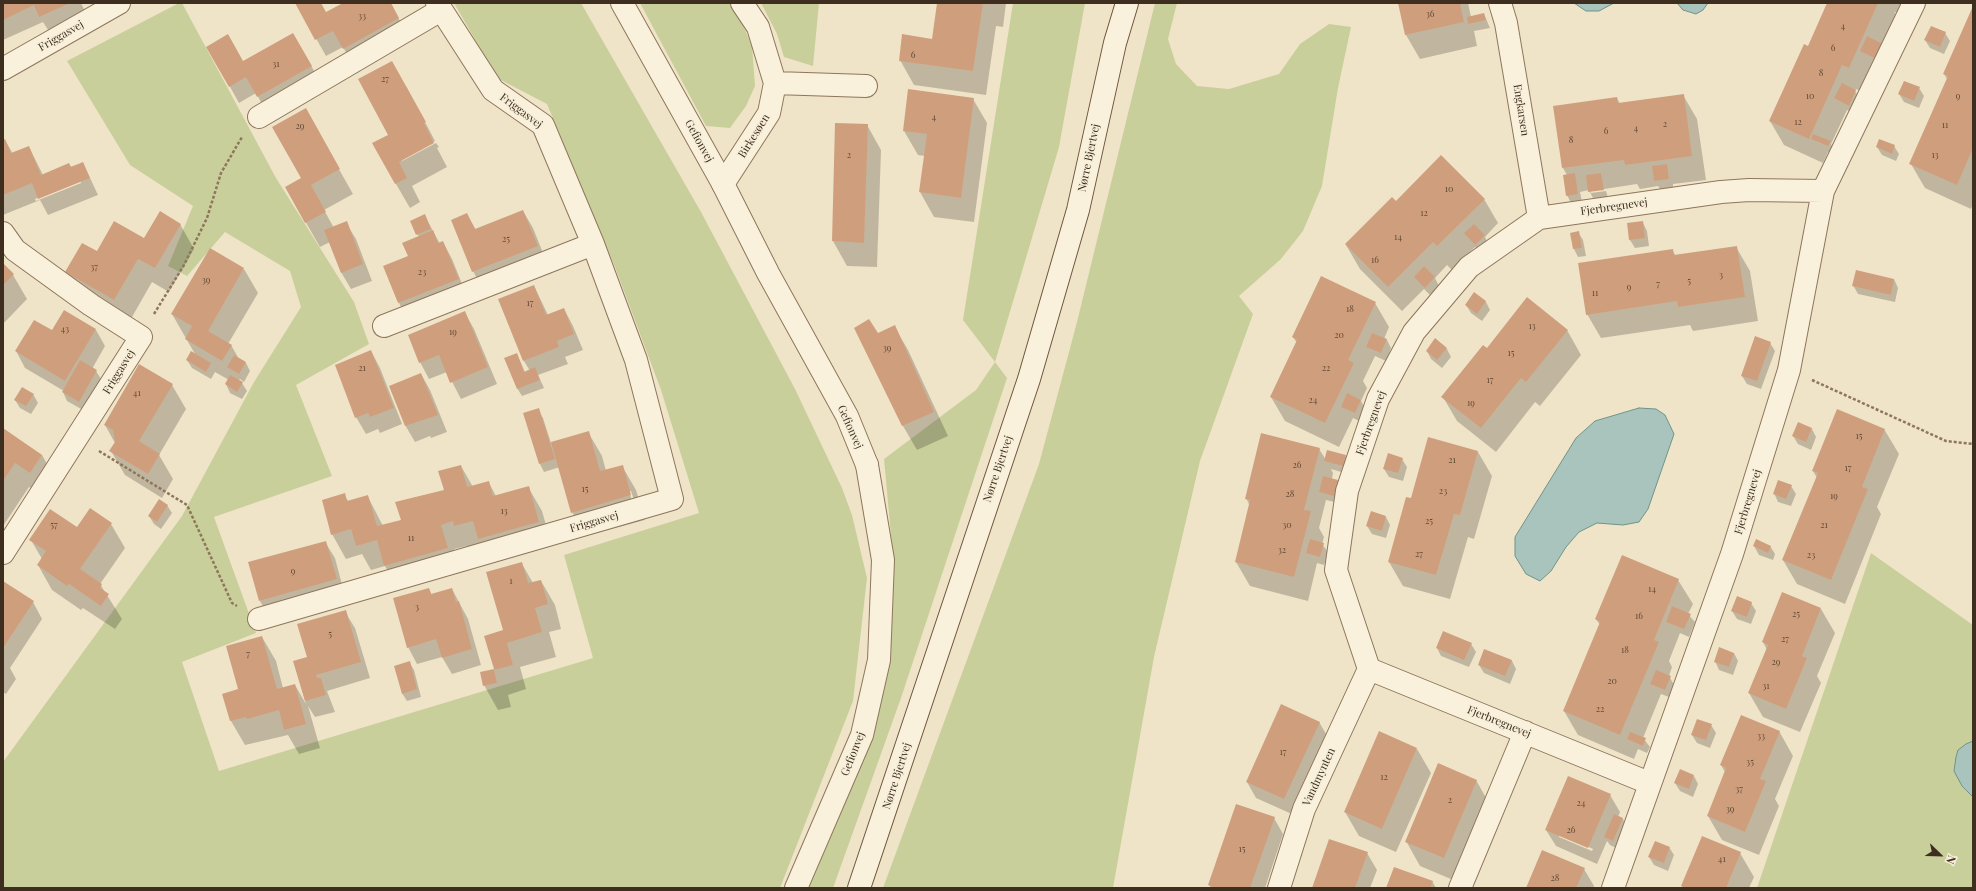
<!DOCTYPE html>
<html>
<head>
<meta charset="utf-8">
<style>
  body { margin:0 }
  #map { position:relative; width:1976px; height:891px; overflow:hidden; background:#f0e4c8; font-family:"Playfair Display",serif }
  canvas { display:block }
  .frame { position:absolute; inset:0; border:4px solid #3d2e20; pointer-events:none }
  .north { position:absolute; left:1920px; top:835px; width:40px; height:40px; -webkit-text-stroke:3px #f7eed8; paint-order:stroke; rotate:113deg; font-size:11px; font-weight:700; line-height:16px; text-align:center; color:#3d2e20 }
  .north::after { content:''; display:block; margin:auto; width:14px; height:18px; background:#3d2e20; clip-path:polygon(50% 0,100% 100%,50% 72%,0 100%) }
</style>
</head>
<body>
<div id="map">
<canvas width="1976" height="891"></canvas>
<div class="frame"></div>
<div class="north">N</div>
</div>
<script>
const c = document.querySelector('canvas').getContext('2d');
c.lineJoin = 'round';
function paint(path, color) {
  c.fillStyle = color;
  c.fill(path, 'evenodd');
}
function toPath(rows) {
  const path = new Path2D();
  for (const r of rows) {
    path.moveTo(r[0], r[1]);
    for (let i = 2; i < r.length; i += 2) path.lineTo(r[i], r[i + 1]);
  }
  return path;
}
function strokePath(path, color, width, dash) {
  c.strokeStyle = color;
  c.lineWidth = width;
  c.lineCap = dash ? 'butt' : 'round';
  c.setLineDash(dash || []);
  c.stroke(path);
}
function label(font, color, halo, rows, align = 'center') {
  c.font = font + ' "Playfair Display",serif';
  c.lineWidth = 3;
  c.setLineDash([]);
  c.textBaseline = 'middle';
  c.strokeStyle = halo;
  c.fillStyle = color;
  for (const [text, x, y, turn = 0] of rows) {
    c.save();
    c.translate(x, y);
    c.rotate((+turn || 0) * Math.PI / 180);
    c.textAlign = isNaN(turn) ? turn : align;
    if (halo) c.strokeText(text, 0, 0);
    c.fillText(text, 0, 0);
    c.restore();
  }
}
paint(toPath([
  [179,3,182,3,276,178,354,302,369,344,296,385,332,476,214,517,256,633,182,662,219,771,593,658,564,555,699,513,661,390,615,267,547,104,497,78,454,3,581,3,701,212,795,389,842,488,852,515,867,578,853,701,780,888,3,888,3,762,182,516,254,382,301,307,290,271,225,232,187,276,168,266,193,206,130,165,67,61],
  [640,3,731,3,736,9,752,46,755,86,746,106,730,128,706,126],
  [761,3,819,3,813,66,784,57,777,34],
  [1013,3,1085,3,1059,147,995,362,1007,378,901,698,833,888,807,888,862,754,893,557,884,459,976,390,995,362,963,320],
  [1155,3,1177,3,1168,39,1176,64,1197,86,1229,89,1279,74,1300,44,1329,24,1351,27,1338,88,1322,186,1303,231,1281,259,1239,296,1253,314,1200,461,1154,657,1113,888,883,888,1039,464,1077,322],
  [1871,553,1973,625,1973,888,1757,888]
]), '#c9cf9b');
const water = toPath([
  [1574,3,1614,3,1599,11,1586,11,1574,3],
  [1677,3,1708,3,1703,10,1696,14,1683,10,1677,3],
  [1639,408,1656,409,1665,415,1674,434,1648,509,1639,522,1623,525,1597,523,1579,532,1566,547,1551,571,1540,581,1526,574,1515,556,1515,537,1576,438,1595,421,1639,408],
  [1973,741,1973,797,1962,786,1954,771,1956,757,1958,750,1966,744,1973,741]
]);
paint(water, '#a9c4bc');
strokePath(water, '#6f938a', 1);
paint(toPath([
  [3,3,81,3,87,16,50,33,43,22,3,40],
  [296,3,320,3,326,14,346,3,390,3,408,35,353,65,343,47,326,56],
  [938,3,1006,3,1003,27,996,26,986,95,914,85,900,60,933,40],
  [1399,3,1468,3,1471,17,1484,14,1490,28,1474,31,1477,46,1420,59,1406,35],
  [1828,3,1900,3,1904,10,1902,15,1894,12,1897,16,1863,92,1856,89,1855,91,1860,99,1853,113,1847,110,1831,144,1834,150,1833,154,1828,152,1823,163,1784,145,1770,121,1808,47],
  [1973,8,1973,203,1971,209,1925,188,1911,164,1947,79,1944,74],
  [1945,33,1950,41,1944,54,1930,48,1925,40],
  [293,34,321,83,267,113,256,93,239,103,208,47,243,62],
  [406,86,435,141,402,159,402,161,436,143,439,147,437,148,447,167,412,186,420,202,410,208,396,184,390,135],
  [1919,88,1924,96,1919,108,1904,102,1899,94],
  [1683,95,1697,119,1706,180,1673,184,1673,187,1660,189,1658,186,1640,189,1637,184,1591,191,1591,193,1606,191,1608,198,1594,200,1589,190,1580,192,1582,202,1571,203,1567,195,1567,175,1563,168,1617,98,1620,104],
  [973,99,987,123,974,222,934,217,920,192,925,156,918,155,904,131],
  [836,125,867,125,881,150,877,267,847,266,833,241],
  [319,134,353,194,324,210,334,228,346,223,356,239,372,281,351,289,341,272,330,242,320,247,286,188,302,179],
  [5,140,13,154,29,147,43,175,83,163,98,195,48,215,40,200,3,215,3,141],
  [81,181,81,183,36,201,35,199],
  [1894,146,1899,154,1896,161,1882,155,1877,147],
  [1484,199,1498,223,1485,237,1488,243,1480,252,1475,247,1452,270,1447,265,1435,278,1439,286,1430,295,1424,289,1402,311,1360,269,1346,245,1396,202],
  [523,211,533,228,547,263,482,288,473,271,467,215,476,230],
  [425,216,440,244,443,242,452,259,467,296,408,319,399,303,409,256,419,237,411,221],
  [1643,223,1647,231,1649,246,1635,248,1630,240,1628,224],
  [180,224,194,249,169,292,152,282,128,324,81,296,67,272,97,253,145,240],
  [1578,232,1583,240,1586,256,1578,257,1574,249],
  [1736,247,1750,271,1758,321,1693,331,1690,325,1601,338,1587,314,1672,250,1676,256],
  [3,265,13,275,27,299,3,324],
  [244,269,258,293,228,344,231,345,239,359,246,363,250,371,244,382,240,379,238,381,242,383,247,391,242,399,230,393,226,384,229,380,215,372,211,379,192,368,187,360,195,354,172,314],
  [1894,279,1898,288,1895,302,1858,294,1853,285],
  [534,286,548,315,564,309,573,326,583,350,565,357,568,364,538,375,544,388,522,396,517,388,517,354,525,372,530,371,524,361,500,300],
  [1474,293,1486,302,1490,310,1482,321,1471,313,1466,305],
  [1375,303,1389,327,1384,339,1387,340,1391,348,1386,361,1375,356,1363,381,1367,388,1361,401,1365,408,1359,421,1353,418,1339,447,1285,421,1271,397,1297,343,1293,337],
  [465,313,474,329,497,384,461,399,447,372,429,379,420,362],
  [894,326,908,350,948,436,917,450,903,426,855,328,878,334],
  [96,330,105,346,92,369,96,371,101,379,83,410,67,401,63,392,64,391,25,368,16,351,52,332],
  [1567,330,1581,355,1540,406,1535,402,1496,452,1457,421,1443,397,1487,349],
  [1436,340,1447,349,1451,357,1442,368,1431,359,1427,351],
  [1770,343,1775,351,1761,389,1747,384,1742,376],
  [371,351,380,368,402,424,380,433,378,429,366,434,356,417],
  [421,374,430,390,447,432,431,438,430,436,415,442,405,425],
  [172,385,186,409,159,455,173,479,162,498,125,475,111,451,115,443,105,425],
  [33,394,38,403,31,414,20,408,15,400],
  [538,410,543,418,551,443,588,432,602,456,606,471,622,466,636,490,645,520,586,536,572,512,560,467,544,472,540,464],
  [629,491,631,491,634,500,632,501],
  [3,429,42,455,56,480,44,496,29,487,3,526],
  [1812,429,1816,437,1811,450,1798,444,1793,436],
  [1884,429,1899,454,1877,507,1881,514,1845,604,1797,584,1783,560,1817,478,1813,471],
  [1319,449,1326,460,1346,456,1350,464,1348,474,1331,469,1333,473,1332,479,1338,481,1342,489,1339,503,1326,500,1319,528,1324,537,1322,544,1328,552,1324,565,1317,563,1308,601,1250,586,1236,562,1250,506,1246,498],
  [1478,452,1492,476,1474,539,1468,537,1450,599,1403,586,1389,562,1412,500],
  [1402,459,1407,467,1403,481,1389,477,1384,469],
  [461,466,473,487,489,483,496,496,528,487,542,511,552,546,493,563,483,546,469,550,467,546,454,549,461,572,399,590,385,566,371,570,362,554,346,559,332,534,344,495,349,502,368,497,383,526,402,521,445,491],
  [1791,486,1796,494,1791,506,1778,502,1774,493],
  [167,505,172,513,161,529,154,524,149,516],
  [1386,517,1390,525,1386,538,1372,534,1367,526],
  [111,524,125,548,100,584,122,619,115,629,83,608,81,610,52,590,38,565,42,559,31,540,77,529],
  [325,542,335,558,345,596,269,617,260,601],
  [1754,546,1770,546,1775,554,1773,560,1759,555],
  [522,564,533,583,541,581,555,605,561,629,549,632,556,657,520,667,526,689,508,695,511,707,498,710,484,685,481,673,495,670,486,637,504,631],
  [1678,580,1693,604,1688,614,1695,622,1689,637,1680,633,1669,661,1672,667,1669,676,1674,685,1669,697,1661,694,1643,738,1650,747,1647,753,1638,749,1634,759,1578,735,1564,711,1600,625,1596,619],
  [3,582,33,602,42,619,10,668,16,679,6,694,3,692],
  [429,589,432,595,452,589,468,619,481,665,452,674,442,657,417,664,408,647],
  [1751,603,1756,611,1751,624,1737,619,1732,611],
  [1821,609,1835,633,1817,676,1821,683,1800,732,1763,717,1749,693,1767,650,1763,642],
  [345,612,355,628,370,678,327,691,335,712,315,717,308,706,320,748,299,754,288,735,245,745,231,721,223,694,239,690,262,637,276,661,283,688,295,685,306,704,294,662,309,658],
  [1471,644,1476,652,1469,667,1441,656,1437,648],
  [1734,653,1738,661,1733,675,1719,670,1715,661],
  [1512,661,1516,669,1510,684,1484,673,1479,665],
  [409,662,414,670,421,697,407,701,402,693],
  [1319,722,1329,739,1294,815,1256,798,1247,782],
  [1711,725,1716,733,1710,748,1697,743,1692,735],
  [1779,731,1793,756,1775,799,1779,806,1759,855,1722,840,1708,816,1725,772,1721,765],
  [1417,749,1431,773,1396,852,1359,836,1345,812],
  [1694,776,1698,784,1693,797,1680,791,1675,783],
  [1476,780,1490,805,1458,882,1420,866,1406,841],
  [1610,795,1620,812,1618,817,1623,819,1627,827,1618,849,1610,845,1607,841,1597,864,1556,846,1546,830],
  [1559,834,1593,849,1592,851,1559,837],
  [1274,818,1283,834,1265,888,1211,888,1209,885],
  [1669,847,1674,855,1668,871,1654,865,1649,857],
  [1367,853,1377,870,1370,888,1313,888],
  [1740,853,1754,877,1749,888,1683,888,1682,886],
  [1584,869,1594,886,1593,888,1527,888],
  [1432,881,1436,888,1387,888]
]), '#0003');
paint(toPath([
  [3,3,70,3,39,17,34,5,3,20],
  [295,3,321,3,326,12,343,3,391,3,399,18,343,49,333,31,315,40],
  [937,3,983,3,973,71,899,61,902,34,932,39],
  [1398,3,1460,3,1464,22,1405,35],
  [1827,3,1878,3,1849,68,1842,65,1809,139,1769,121,1804,44,1808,46],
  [1973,6,1973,148,1957,185,1909,164,1948,76,1943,74],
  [1484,13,1486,20,1468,24,1467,17],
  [1931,26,1946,32,1940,47,1924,40],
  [293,33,312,66,257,97,246,77,229,87,206,47,228,34,243,61],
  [1867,36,1883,44,1877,59,1860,51],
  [392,61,426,122,424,123,434,143,399,162,407,178,395,184,372,143,388,135,358,79],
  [1904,81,1920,87,1914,101,1898,94],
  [1842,83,1856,90,1849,106,1834,98],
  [908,89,974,98,961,198,919,192,927,134,903,131],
  [1684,94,1692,156,1625,165,1624,160,1562,168,1553,106,1617,97,1618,103],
  [306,108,340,169,311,185,326,212,305,223,285,187,301,178,272,127],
  [835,123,868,124,864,243,832,241],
  [1813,134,1831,141,1828,146,1811,139],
  [5,139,11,153,29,146,41,175,69,163,71,167,83,162,90,178,38,199,32,183,3,195,3,140],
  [1879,139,1895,145,1892,154,1876,147],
  [1441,155,1485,199,1437,246,1433,242,1388,287,1345,244,1392,197,1396,201],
  [1667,164,1669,179,1654,181,1652,166],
  [1575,173,1578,194,1566,196,1563,175],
  [1601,173,1604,190,1588,192,1586,175],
  [523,210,538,246,472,272,451,220,467,213,475,229],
  [160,211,181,224,155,268,138,259,114,300,65,272,82,243,97,251,114,221,144,238],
  [425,214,431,229,416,235,410,221],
  [347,221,363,264,341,273,324,230],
  [1643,221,1645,238,1629,240,1627,223],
  [1474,224,1485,235,1475,245,1464,233],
  [433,230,438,243,443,241,459,279,398,303,383,266,408,256,402,243],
  [1579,231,1582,248,1573,249,1570,233],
  [1737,246,1745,297,1678,307,1677,301,1586,315,1578,263,1673,249,1674,255],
  [210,248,244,268,208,331,232,345,222,361,185,339,192,326,171,314],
  [3,263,14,274,3,285],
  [1424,266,1435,277,1425,288,1414,277],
  [1856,270,1894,279,1891,295,1852,286],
  [1321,276,1376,302,1348,360,1354,363,1325,423,1270,397,1297,340,1292,337],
  [534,285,546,315,564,308,574,334,557,341,559,347,523,361,498,299],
  [1474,292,1486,301,1477,314,1465,305],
  [1527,297,1568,330,1526,382,1521,378,1481,428,1441,397,1483,345,1487,348],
  [64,310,96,329,65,381,15,351,34,320,52,330],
  [465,311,488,367,450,383,439,355,419,363,408,335],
  [869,319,878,333,895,325,934,412,902,426,854,328],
  [1372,333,1387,339,1381,353,1366,347],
  [1755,336,1771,342,1757,381,1741,376],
  [1435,338,1447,348,1437,360,1426,351],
  [371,350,394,408,370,417,368,413,355,418,335,365],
  [191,351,211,363,206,372,186,360],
  [517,353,524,372,535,367,540,380,517,389,504,358],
  [234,355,246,362,239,374,227,367],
  [80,360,97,370,79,402,62,392],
  [139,364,173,384,139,441,160,454,148,474,109,451,115,442,113,430,104,425],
  [421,373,438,415,405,426,389,386],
  [230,375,243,382,237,392,225,384],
  [22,387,34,394,26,406,14,400],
  [1347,393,1361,400,1355,413,1341,407],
  [539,408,555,459,539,464,523,413],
  [1837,409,1885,429,1862,487,1868,489,1831,580,1782,560,1818,473,1812,471],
  [1798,422,1812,428,1806,442,1792,436],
  [3,428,42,455,30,473,15,463,3,481],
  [589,431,600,471,623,465,631,495,571,513,551,442],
  [1261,433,1320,448,1304,510,1311,511,1294,577,1235,562,1250,500,1245,499],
  [1428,437,1478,451,1460,515,1454,514,1436,575,1388,562,1406,497,1411,498],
  [1327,450,1346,455,1343,466,1324,461],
  [1388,453,1403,458,1398,473,1383,469],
  [461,465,467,487,489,481,493,496,529,486,539,522,478,539,473,521,454,526,453,521,441,525,448,548,384,566,377,540,356,546,351,529,331,535,322,500,345,493,347,501,368,495,377,526,401,520,395,502,444,490,438,471],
  [1323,476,1338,480,1334,496,1319,492],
  [1778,480,1792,485,1786,499,1773,494],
  [159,499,168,505,157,522,148,516],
  [90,508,112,523,80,569,102,584,100,588,109,594,101,606,69,584,67,586,37,565,46,551,29,540,50,509,77,527],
  [1371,511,1386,516,1382,531,1366,526],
  [1310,539,1324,543,1320,557,1306,553],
  [1756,539,1771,546,1768,553,1753,546],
  [326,541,337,579,259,601,248,562],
  [1622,555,1679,579,1654,640,1659,642,1620,735,1563,711,1600,622,1595,619],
  [522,562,528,583,541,580,548,604,535,608,542,632,507,643,513,665,494,670,497,683,483,686,480,672,494,669,484,636,503,630,486,572],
  [3,581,34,601,3,648],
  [429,588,431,594,452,588,456,602,459,601,472,649,442,658,436,639,407,648,393,598],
  [1782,592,1821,608,1802,656,1807,658,1786,709,1748,693,1768,645,1762,642],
  [1737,596,1752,602,1747,617,1731,611],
  [1672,606,1691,614,1684,629,1666,622],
  [346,610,361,662,316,675,317,678,321,678,326,695,305,701,293,661,307,657,297,624],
  [1443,631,1472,643,1464,660,1436,648],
  [262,636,277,689,295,684,306,724,284,730,279,710,247,719,246,717,230,721,222,694,238,689,226,646],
  [1719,647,1734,653,1729,667,1714,662],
  [1484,649,1512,660,1505,676,1478,665],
  [410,661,417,689,402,694,394,666],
  [1656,670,1671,676,1665,690,1650,684],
  [1281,704,1320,722,1284,799,1246,782],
  [1741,715,1780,731,1760,779,1766,781,1745,832,1707,816,1726,768,1720,765],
  [1697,719,1712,724,1706,740,1691,735],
  [1379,731,1417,748,1382,829,1344,812],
  [1630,732,1646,738,1643,746,1627,739],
  [1438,763,1477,780,1444,858,1405,842],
  [1680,769,1694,775,1689,789,1674,783],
  [1568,776,1611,794,1588,848,1545,830],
  [1236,804,1275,817,1250,888,1215,888,1208,885],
  [1614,814,1623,818,1613,841,1604,837],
  [1702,836,1741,852,1726,888,1685,888,1681,886],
  [1329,839,1368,852,1355,888,1312,888],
  [1655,841,1670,847,1664,863,1648,857],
  [1542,850,1585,868,1576,888,1526,888],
  [1394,867,1433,881,1430,888,1386,888]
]), '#cf9f7d');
const minor = toPath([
  [1500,3,1506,23,1539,218],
  [3,69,119,3],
  [775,83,866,86],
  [259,117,441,10],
  [723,184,769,113,775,83,758,27,742,3],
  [3,233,15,250,91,305,141,337,3,553],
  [384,326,593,244],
  [259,619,672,499,636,360,593,244,543,125,493,90,437,3],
  [1649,783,1369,669,1336,570,1347,491,1378,399,1414,332,1469,267,1539,218,1721,192,1749,190,1823,191],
  [796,888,862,735,879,660,883,560,867,465],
  [1279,888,1304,809,1369,669],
  [1460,888,1525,732],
  [1613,888,1732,554,1789,370,1823,191,1914,3]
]);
const tertiary = toPath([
  [622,3,723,184,768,273,847,416,867,465]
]);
const secondary = toPath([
  [859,888,1029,379,1078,210,1115,43,1127,3]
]);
strokePath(minor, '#8d765c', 24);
strokePath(tertiary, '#8d765c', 24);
strokePath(secondary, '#6f573f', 24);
strokePath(toPath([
  [154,314,184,265,207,218,221,173,242,137],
  [1812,380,1946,441,1973,444],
  [99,451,187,505,232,603,237,606]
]), '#8d765c', 2.5, [3, 2]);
strokePath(minor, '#faf1dc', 22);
strokePath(tertiary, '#faf1dc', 22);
strokePath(secondary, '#faf1dc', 22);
label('9px', '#624a37', null, [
  ["36",1430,14],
  ["33",362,16],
  ["4",1843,26],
  ["6",1833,48],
  ["6",913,55],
  ["31",276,64],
  ["8",1821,73],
  ["27",385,79],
  ["10",1810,96],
  ["9",1958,96],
  ["4",934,117],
  ["12",1798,122],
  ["2",1665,124],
  ["11",1945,125],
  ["29",300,126],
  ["4",1636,128],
  ["6",1606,131],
  ["8",1571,140],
  ["2",849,155],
  ["13",1935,155],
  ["10",1449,189],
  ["12",1424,213],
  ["14",1398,237],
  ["25",506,239],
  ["16",1375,260],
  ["37",94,267],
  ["23",422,272],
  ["3",1721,275],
  ["39",206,280],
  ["5",1689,281],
  ["7",1658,284],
  ["9",1629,287],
  ["11",1595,293],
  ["17",530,303],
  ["18",1350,309],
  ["13",1532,326],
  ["43",65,329],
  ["19",453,332],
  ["20",1339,335],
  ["39",887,348],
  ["15",1511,353],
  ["21",362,368],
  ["22",1326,368],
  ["17",1490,380],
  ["41",137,393],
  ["24",1313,400],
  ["19",1471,403],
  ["15",1859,436],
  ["21",1452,460],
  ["26",1297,465],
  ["17",1848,468],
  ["15",585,489],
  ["23",1443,491],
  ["28",1290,494],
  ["19",1834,496],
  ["13",504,511],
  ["25",1429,521],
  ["57",54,525],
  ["30",1287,525],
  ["21",1824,525],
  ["11",411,538],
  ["32",1282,550],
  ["27",1419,554],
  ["23",1811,555],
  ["9",293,571],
  ["1",511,581],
  ["14",1652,589],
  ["3",417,607],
  ["25",1796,614],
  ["16",1639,616],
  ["5",330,634],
  ["27",1785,639],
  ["18",1625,650],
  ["7",248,654],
  ["29",1776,662],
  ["20",1612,681],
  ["31",1766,686],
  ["22",1600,709],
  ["33",1761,736],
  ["17",1283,752],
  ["35",1750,762],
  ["12",1384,777],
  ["37",1739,789],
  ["2",1450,800],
  ["24",1581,803],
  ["39",1730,809],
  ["26",1571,830],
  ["15",1242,849],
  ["41",1722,859],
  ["28",1555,878]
]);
label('11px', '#3d2e20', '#f7eed8', [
  ["Friggasvej",61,36,-30],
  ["Engkarsen",1521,110,81],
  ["Friggasvej",521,111,37],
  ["Birkesøen",754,136,-58],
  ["Gefionvej",699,141,61],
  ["Nørre Bjertvej",1089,158,-78],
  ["Fjerbregnevej",1614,207,-8],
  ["Friggasvej",119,372,-58],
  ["Fjerbregnevej",1371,423,-70],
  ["Gefionvej",850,427,66],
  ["Nørre Bjertvej",998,469,-71],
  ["Fjerbregnevej",1748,502,-73],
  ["Friggasvej",594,522,-16],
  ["Fjerbregnevej",1499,722,22],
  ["Gefionvej",853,754,-68],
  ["Nørre Bjertvej",897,776,-72],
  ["Vandmynten",1319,777,-65]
]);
</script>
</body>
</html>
